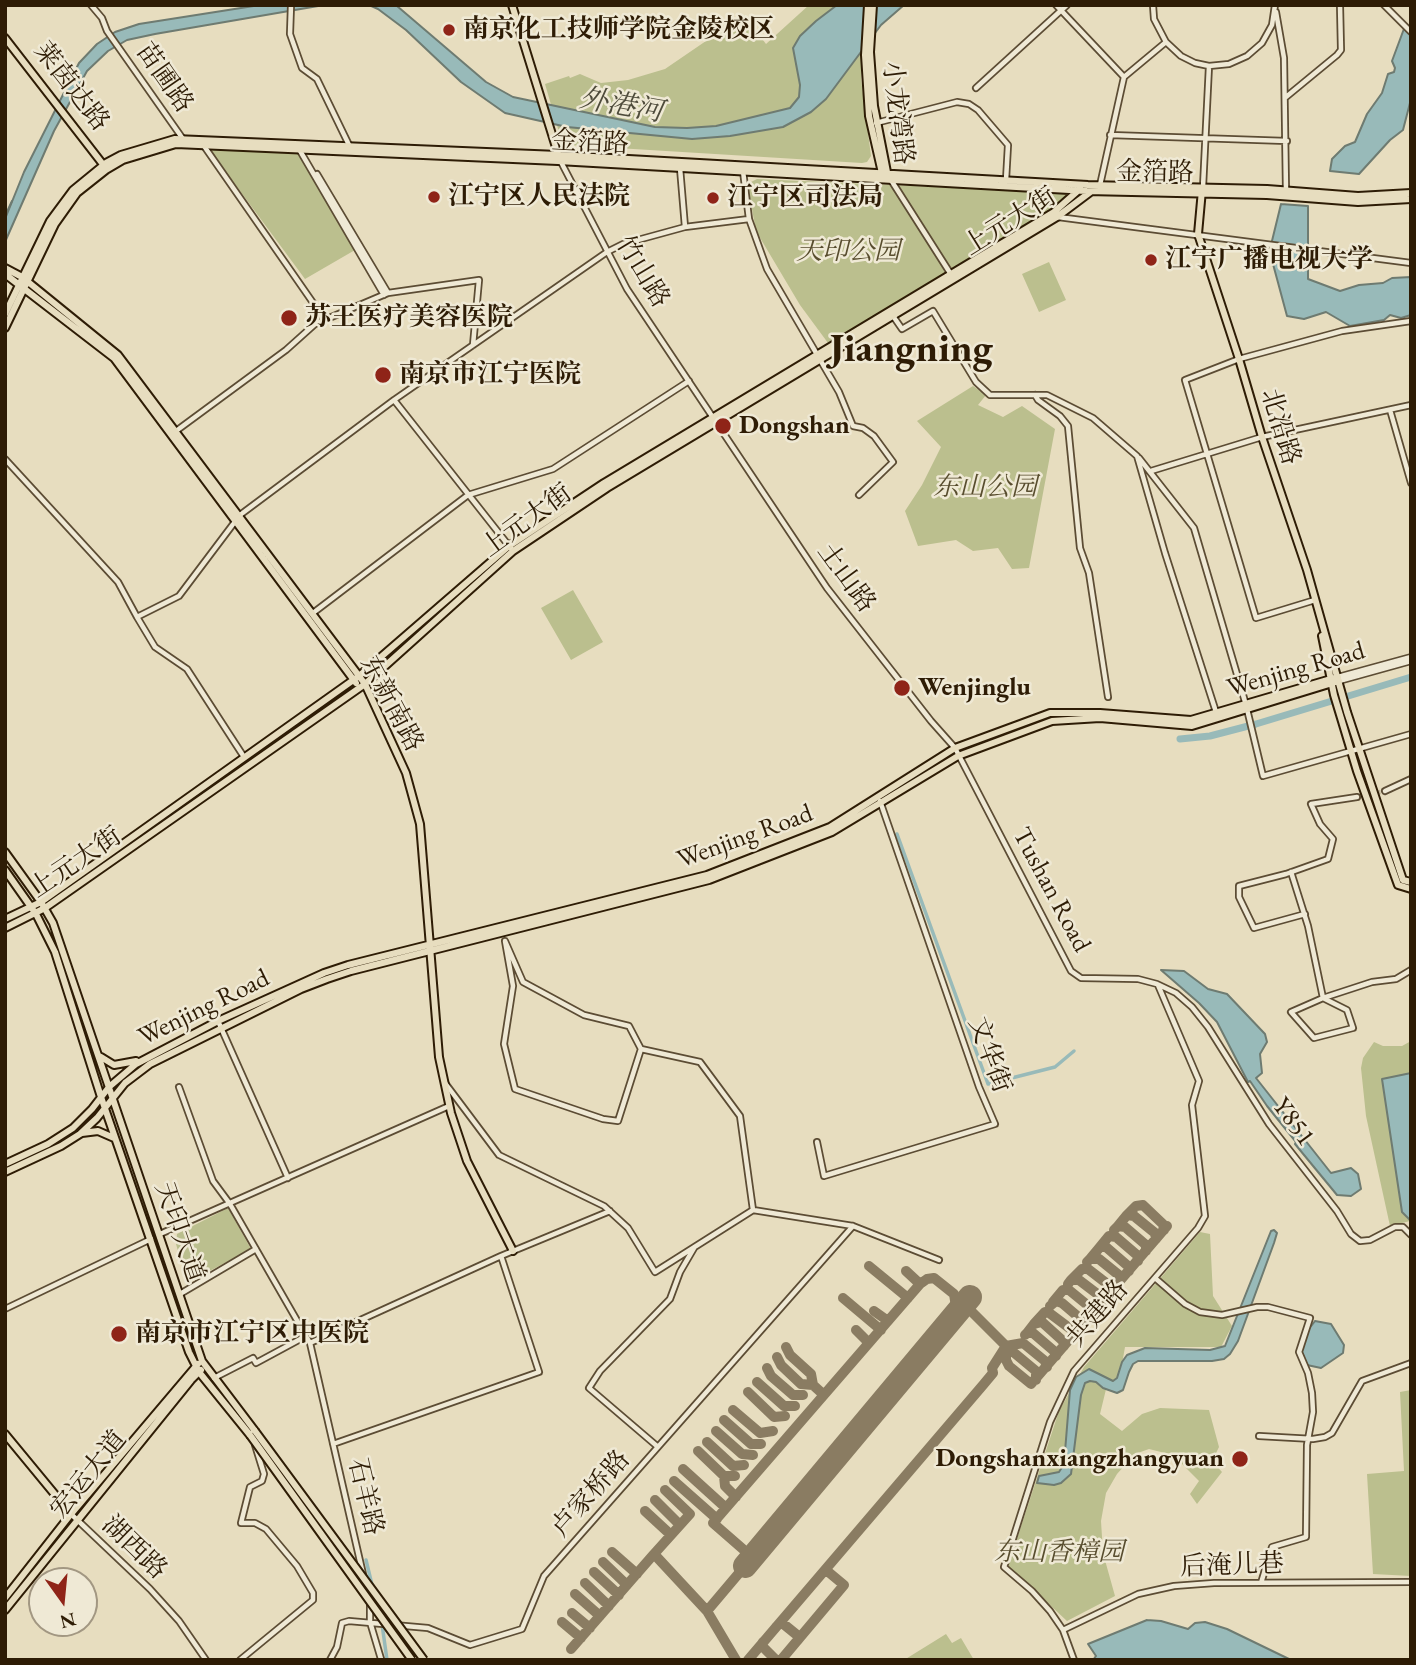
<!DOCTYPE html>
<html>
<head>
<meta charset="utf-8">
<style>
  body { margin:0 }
  #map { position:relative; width:1416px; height:1665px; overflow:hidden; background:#e7ddbf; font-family:"EB Garamond",serif }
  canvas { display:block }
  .frame { position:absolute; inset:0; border:7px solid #2e1c05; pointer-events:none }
  .north { position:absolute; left:28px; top:1567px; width:70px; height:70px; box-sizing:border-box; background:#efe9d5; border:2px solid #a29782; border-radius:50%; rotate:165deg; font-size:19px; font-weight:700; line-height:28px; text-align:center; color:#2e1c05 }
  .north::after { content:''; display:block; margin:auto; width:24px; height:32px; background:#8f2418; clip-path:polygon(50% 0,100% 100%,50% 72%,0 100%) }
</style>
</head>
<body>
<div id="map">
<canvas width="1416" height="1665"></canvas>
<div class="frame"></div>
<div class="north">N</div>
</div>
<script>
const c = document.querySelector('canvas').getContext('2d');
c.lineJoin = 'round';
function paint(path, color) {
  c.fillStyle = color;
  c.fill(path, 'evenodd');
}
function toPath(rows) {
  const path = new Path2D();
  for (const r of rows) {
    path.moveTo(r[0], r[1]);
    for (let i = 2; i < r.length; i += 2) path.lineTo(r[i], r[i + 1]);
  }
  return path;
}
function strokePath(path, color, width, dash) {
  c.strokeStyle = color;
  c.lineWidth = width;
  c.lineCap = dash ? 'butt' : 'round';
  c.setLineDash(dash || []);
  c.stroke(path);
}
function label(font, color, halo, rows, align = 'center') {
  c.font = font + ' "EB Garamond","Noto Serif SC",serif';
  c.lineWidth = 5;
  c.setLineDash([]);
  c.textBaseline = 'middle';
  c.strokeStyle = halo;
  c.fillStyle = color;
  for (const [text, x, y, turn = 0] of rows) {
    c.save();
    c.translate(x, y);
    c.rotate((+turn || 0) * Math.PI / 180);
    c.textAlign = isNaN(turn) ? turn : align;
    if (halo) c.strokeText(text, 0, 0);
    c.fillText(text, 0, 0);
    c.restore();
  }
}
paint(toPath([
  [809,5,861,5,861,79,871,156,867,162,862,163,568,145,561,139,545,84,569,76,570,78,580,74,601,83,628,80,665,69,744,15,766,44],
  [209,149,299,154,355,250,305,279],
  [757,179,1070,193,1052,210,828,343,800,305,756,231,748,187,749,183],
  [1049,262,1066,300,1039,312,1022,274],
  [973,386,986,395,978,405,1003,417,1022,406,1055,429,1029,568,1012,569,998,548,973,551,956,540,918,546,905,511,922,485,941,447,917,421],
  [573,590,603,642,571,660,541,608],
  [1411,1041,1411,1073,1382,1079,1402,1212,1410,1221,1390,1226,1366,1116,1361,1068,1363,1058,1374,1042,1383,1046,1402,1046],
  [228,1208,251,1249,187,1283,176,1244,177,1234],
  [1200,1232,1210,1234,1213,1296,1232,1326,1221,1347,1125,1347,1119,1381,1108,1381,1100,1414,1122,1431,1142,1414,1160,1408,1209,1410,1219,1447,1212,1461,1222,1472,1197,1504,1190,1494,1199,1481,1173,1455,1149,1449,1135,1454,1117,1474,1106,1493,1101,1521,1103,1553,1115,1596,1067,1621,1008,1566,1059,1411,1084,1367],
  [1411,1390,1411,1576,1373,1574,1367,1474,1404,1471,1400,1392],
  [946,1634,952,1643,961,1638,974,1660,904,1660]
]), '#bbbf8e');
const water = toPath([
  [260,5,324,5,155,34,127,40,108,51,87,71,54,131,5,242,5,219,24,172,79,63,97,44,115,32,139,24,260,5],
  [369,5,397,6,486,82,513,97,655,127,687,128,716,126,790,108,799,97,800,85,793,48,800,36,816,21,837,5,904,5,881,25,826,99,811,112,783,127,730,136,692,139,567,127,505,113,461,82,406,30,378,9,369,5],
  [1405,26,1411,32,1411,99,1403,130,1390,140,1359,174,1330,171,1332,159,1345,146,1355,142,1367,114,1382,93,1388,74,1394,72,1395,68,1392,61,1405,26],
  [1281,204,1308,206,1308,279,1340,291,1359,285,1383,283,1392,278,1411,277,1411,315,1401,318,1390,315,1384,320,1350,326,1326,312,1304,319,1287,316,1273,264,1271,245,1281,204],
  [1161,970,1184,971,1208,989,1227,994,1265,1034,1267,1042,1260,1054,1262,1073,1256,1078,1331,1173,1351,1168,1358,1174,1361,1189,1351,1196,1337,1195,1295,1144,1296,1142,1267,1106,1250,1081,1248,1082,1217,1022,1199,1003,1161,970],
  [1411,1073,1411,1221,1402,1212,1382,1079,1411,1073],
  [1274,1230,1277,1233,1274,1243,1238,1341,1230,1354,1224,1359,1212,1361,1138,1361,1133,1364,1129,1372,1123,1390,1117,1393,1103,1388,1096,1382,1090,1381,1085,1383,1081,1395,1071,1474,1061,1483,1054,1485,1037,1483,1039,1476,1059,1472,1064,1464,1070,1390,1076,1377,1089,1369,1113,1381,1117,1378,1122,1362,1127,1355,1145,1348,1210,1350,1225,1346,1271,1231,1274,1230],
  [1315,1321,1331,1324,1344,1345,1343,1353,1321,1368,1307,1365,1301,1351,1305,1334,1315,1321],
  [1147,1620,1161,1621,1188,1629,1195,1623,1205,1622,1227,1629,1291,1660,1093,1660,1096,1656,1088,1644,1147,1620]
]);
paint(water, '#98bab9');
strokePath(water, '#6e7b71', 2);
strokePath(toPath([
  [5,216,12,201]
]), '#6e7b71', 2);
strokePath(toPath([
  [897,834,988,1084,1055,1067,1074,1051],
  [366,1560,373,1589],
  [382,1624,387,1660]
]), '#98bab9', 3.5);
strokePath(toPath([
  [1180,739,1210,736,1256,724,1411,677]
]), '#98bab9', 7);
strokePath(toPath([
  [1127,1215,1136,1206,1143,1205,1163,1224,1164,1230],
  [1118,1226,1127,1215,1134,1216,1155,1233,1156,1239],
  [1114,1230,1118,1226,1125,1227,1146,1245,1146,1251],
  [1100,1247,1109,1236,1116,1237,1137,1255,1138,1261],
  [1090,1259,1100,1247,1106,1247,1128,1266,1129,1271],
  [1087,1262,1090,1259,1099,1259,1120,1276,1119,1282],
  [869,1266,908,1298],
  [906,1271,920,1284],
  [1071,1280,1082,1269,1088,1269,1110,1286,1111,1292],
  [1068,1284,1071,1280,1079,1280,1100,1296,1102,1303],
  [843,1298,881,1330],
  [1053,1302,1063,1290,1069,1290,1091,1308,1092,1314],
  [1050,1306,1056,1301,1062,1303,1082,1320,1082,1326],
  [970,1310,1006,1346,1006,1360,1009,1366,1031,1384,1167,1226],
  [874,1311,888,1321],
  [1034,1324,1045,1312,1048,1312,1072,1330,1073,1336],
  [856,1330,869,1343],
  [1027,1333,1034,1324,1042,1322,1063,1341,1064,1346],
  [1025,1335,1027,1333,1033,1333,1054,1351,1056,1356],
  [1006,1346,1036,1371,1036,1380],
  [786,1347,790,1355,811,1374,813,1385,824,1395],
  [777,1357,781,1365,801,1384,813,1385],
  [767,1368,771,1376,793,1395,803,1395],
  [757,1382,784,1406,795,1406],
  [748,1392,774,1417,785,1416],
  [733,1410,760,1433,773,1431],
  [724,1420,751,1444,761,1444],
  [716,1431,742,1454,753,1455],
  [707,1442,733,1466,744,1465],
  [698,1451,724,1476,735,1476],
  [683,1469,726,1508],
  [724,1476,725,1486,736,1497],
  [674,1481,717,1519],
  [665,1490,690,1514,654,1554,707,1611],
  [655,1500,680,1525],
  [645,1511,671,1535],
  [612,1552,637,1574],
  [752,1557,713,1523,920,1284,927,1279,934,1278,954,1294,956,1307,953,1317],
  [603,1562,627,1585],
  [594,1572,619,1595],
  [585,1583,609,1606],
  [575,1594,600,1616],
  [572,1613,590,1628],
  [562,1622,581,1638],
  [776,1627,781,1622,797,1635,798,1640],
  [763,1642,761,1645,776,1660],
  [571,1649,654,1554],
  [736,1660,707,1611,745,1566],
  [748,1660,983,1385,993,1373,992,1368,1006,1346,1023,1343,1045,1361,1047,1367],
  [781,1660,844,1585,826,1570]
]), '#8a7c62', 10);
strokePath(toPath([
  [745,1566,970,1297]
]), '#8a7c62', 24);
strokePath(toPath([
  [1357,797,1385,791]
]), '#c2b69a', 4.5, [4.5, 2]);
const minor = toPath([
  [91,5,102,18,107,31,183,139],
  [291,5,290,34,302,68,317,79,349,145],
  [1056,5,1124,77],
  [1153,5,1154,19,1166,42,1181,56,1195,63,1209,66,1229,64,1247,56,1262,43,1272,25,1275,5],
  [1384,5,1411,32],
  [1276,12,1284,58,1286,191],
  [976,88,1067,5],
  [1286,97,1337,55,1341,50,1340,5],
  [876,123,957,102,969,104,978,110,1008,145,1006,180],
  [1110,135,1287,141],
  [204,146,325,320],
  [299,149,384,295],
  [561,162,627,289,827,588,931,721,955,748,1071,971,1081,978,1138,979,1157,984,1176,993,1192,1007,1208,1027,1269,1124,1337,1211,1351,1234,1360,1241,1370,1240,1395,1227,1403,1227,1411,1235],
  [680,168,685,227],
  [743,171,749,219,767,269,839,392,853,426,863,428,874,436,893,462,859,495],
  [317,174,388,293],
  [891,180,952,276],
  [1100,185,1124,77,1166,42],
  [1203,187,1209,66],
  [1058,217,1411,263],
  [893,316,902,329,933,311,976,382,990,395,1047,395,1093,418,1137,456,1165,553,1216,712],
  [1035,395,1038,400,1060,416,1068,426,1080,548,1089,573,1108,697],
  [394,400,513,551],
  [1390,410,1411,483],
  [176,431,286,350,315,324,388,293,479,280,473,345],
  [1139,458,1194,528,1246,705,1263,776,1411,734],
  [5,459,118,582,137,617,179,596,240,515,394,400,607,252,623,244,685,227,749,219],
  [1151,471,1262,437,1411,405],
  [1315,600,1256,618,1185,380,1239,359,1342,331,1411,321],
  [313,613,468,495,553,469,689,381],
  [137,617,155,647,187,669,244,757],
  [1338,677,1411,657],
  [1339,681,1411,661],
  [1385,791,1411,779],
  [1291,872,1308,926,1323,998],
  [1305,914,1254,928,1239,897,1239,886,1286,874,1328,859,1333,839,1320,824,1311,804,1357,797],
  [1323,998,1347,1010,1353,1028,1314,1038,1291,1012,1323,998,1372,982,1396,979,1411,970],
  [218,1021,288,1178],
  [641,1049,618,1121,603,1119,515,1089,504,1044,513,986,505,941,523,982,584,1015,629,1026,641,1049,700,1062,740,1116,753,1210],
  [445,1083,499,1155,604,1206,628,1228,655,1272,753,1210,853,1226,939,1260],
  [179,1087,213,1181,230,1204,310,1343,368,1596],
  [817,1142,824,1176,995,1124,979,1087,880,801],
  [160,1234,449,1106],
  [501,1256,610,1211],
  [1155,1278,1185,1304,1200,1312,1222,1315,1257,1307,1268,1307,1310,1318,1299,1352,1308,1373,1312,1393,1313,1412,1307,1445,1306,1537,1272,1547,1261,1583],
  [180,1294,256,1249],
  [5,1309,151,1239],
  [310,1343,501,1256,539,1372,333,1444],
  [214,1378,253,1358,256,1363,306,1336],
  [1259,1436,1313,1439,1325,1437,1332,1433,1362,1381,1411,1363],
  [658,1447,589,1388,600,1371,670,1299,680,1272,694,1248],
  [71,1514,150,1589,179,1621,206,1660],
  [370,1605,370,1622,381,1659],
  [1063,1630,1138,1594,1174,1586,1214,1583,1411,1582],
  [240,1660,313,1600,313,1593,297,1566,266,1529,255,1523,241,1523,250,1487,262,1481,264,1474,255,1445],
  [330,1660,337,1647,342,1623,349,1621,428,1628,470,1645,522,1629,544,1576,853,1226],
  [1074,1660,1063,1630,1050,1611,1032,1591,1004,1567,1050,1422,1074,1371,1198,1228,1205,1216,1192,1105,1199,1081,1158,985]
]);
const major = toPath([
  [512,5,559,157],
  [868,5,865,55,869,116,882,173],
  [873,5,870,52,874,106,888,177],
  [5,38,105,167],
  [1202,190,1198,234,1239,359,1262,437,1307,570,1347,712,1403,880,1411,882],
  [5,268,22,277,118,355,365,684,406,773,420,824,439,1057,451,1113,467,1161,513,1251],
  [5,274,114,358,356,683],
  [5,314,50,221,73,190,106,163,121,155,175,139,558,155,1088,185,1267,189,1358,196,1411,193],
  [5,328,55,224,77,193,106,170,123,160,176,144,558,161,1087,191,1267,195,1358,202,1411,199],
  [1322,636,1334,695,1357,771,1398,885,1411,889],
  [5,852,41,902,53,923,202,1361,255,1431,250,1435,199,1372,189,1352,101,1097,55,952,36,914,5,870],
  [5,919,41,902,359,676,509,546,604,483,1054,212,1080,189],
  [5,928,45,908,365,684,513,551,607,488,1057,217,1093,190],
  [101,1057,114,1065,136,1061],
  [82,1133,98,1131,114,1138],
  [5,1164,48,1144,73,1128,92,1109,109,1087,136,1064,218,1021,324,973,348,965,707,875,830,827,955,748,1050,713,1100,713,1191,720,1338,677],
  [5,1172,61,1146,80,1134,97,1118,125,1083,150,1064,301,989,327,979,351,971,709,880,832,832,958,756,1052,721,1100,718,1192,726,1339,681],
  [5,1434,71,1514],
  [5,1598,71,1514,198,1364],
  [5,1610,191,1380,201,1370]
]);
strokePath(minor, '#5c4c34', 8);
strokePath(major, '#2e1c05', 10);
strokePath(minor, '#efe9d5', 4.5);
strokePath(major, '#e7ddbf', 6);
const majorBridge = toPath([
  [255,1431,424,1660],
  [250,1435,412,1660]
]);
strokePath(majorBridge, '#2e1c05', 10, []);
strokePath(majorBridge, '#e7ddbf', 6);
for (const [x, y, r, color] of [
  [449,30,7,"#8f2418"],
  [434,197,7,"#8f2418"],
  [713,198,7,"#8f2418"],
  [1151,260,7,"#8f2418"],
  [289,318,9,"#8f2418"],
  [383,375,9,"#8f2418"],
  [723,426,9,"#8f2418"],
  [902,688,9,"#8f2418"],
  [119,1334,9,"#8f2418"],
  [1240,1459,9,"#8f2418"]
]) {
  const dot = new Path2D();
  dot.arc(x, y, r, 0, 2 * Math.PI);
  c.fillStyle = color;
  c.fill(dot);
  strokePath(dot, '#efe9d5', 2.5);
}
label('bold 26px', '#2e1c05', '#efe9d5', [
  ["南京化工技师学院金陵校区",463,30],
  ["江宁区人民法院",448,197],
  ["江宁区司法局",727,198],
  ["江宁广播电视大学",1165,260],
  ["苏王医疗美容医院",305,318],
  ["南京市江宁医院",399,375],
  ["Dongshan",739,426],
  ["Wenjinglu",918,688],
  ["南京市江宁区中医院",135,1334],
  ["Dongshanxiangzhangyuan",1224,1459,"right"]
], 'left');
label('26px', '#2e1c05', '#efe9d5', [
  ["苗圃路",164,78,55],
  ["莱茵达路",71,87,52],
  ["小龙湾路",897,113,83],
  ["金箔路",590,143,3],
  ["金箔路",1155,173,1],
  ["上元大街",1010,222,-32],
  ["竹山路",642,272,59],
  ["北沿路",1280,427,73],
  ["上元大街",527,521,-36],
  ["土山路",846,578,54],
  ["Wenjing Road",1296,670,-16],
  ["东新南路",391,704,62],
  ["Wenjing Road",745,837,-20],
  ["上元大街",76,863,-34],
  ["Tushan Road",1051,890,62],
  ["Wenjing Road",204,1008,-26],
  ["文华街",989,1055,70],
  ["Y851",1293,1122,54],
  ["天印大道",179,1232,71],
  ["共建路",1098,1314,-49],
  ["宏运大道",89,1475,-51],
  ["卢家桥路",591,1494,-49],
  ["石羊路",365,1497,77],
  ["湖西路",134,1548,44],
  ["后淹儿巷",1232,1566,-2]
]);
label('italic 26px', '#584d2e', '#efe9d5', [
  ["天印公园",848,252],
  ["东山公园",985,488],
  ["东山香樟园",1059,1553]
]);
label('italic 28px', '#4e4b3b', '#efe9d5', [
  ["外港河",621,106,10]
]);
label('bold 40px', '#2e1c05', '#efe9d5', [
  ["Jiangning",911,350]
]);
</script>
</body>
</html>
